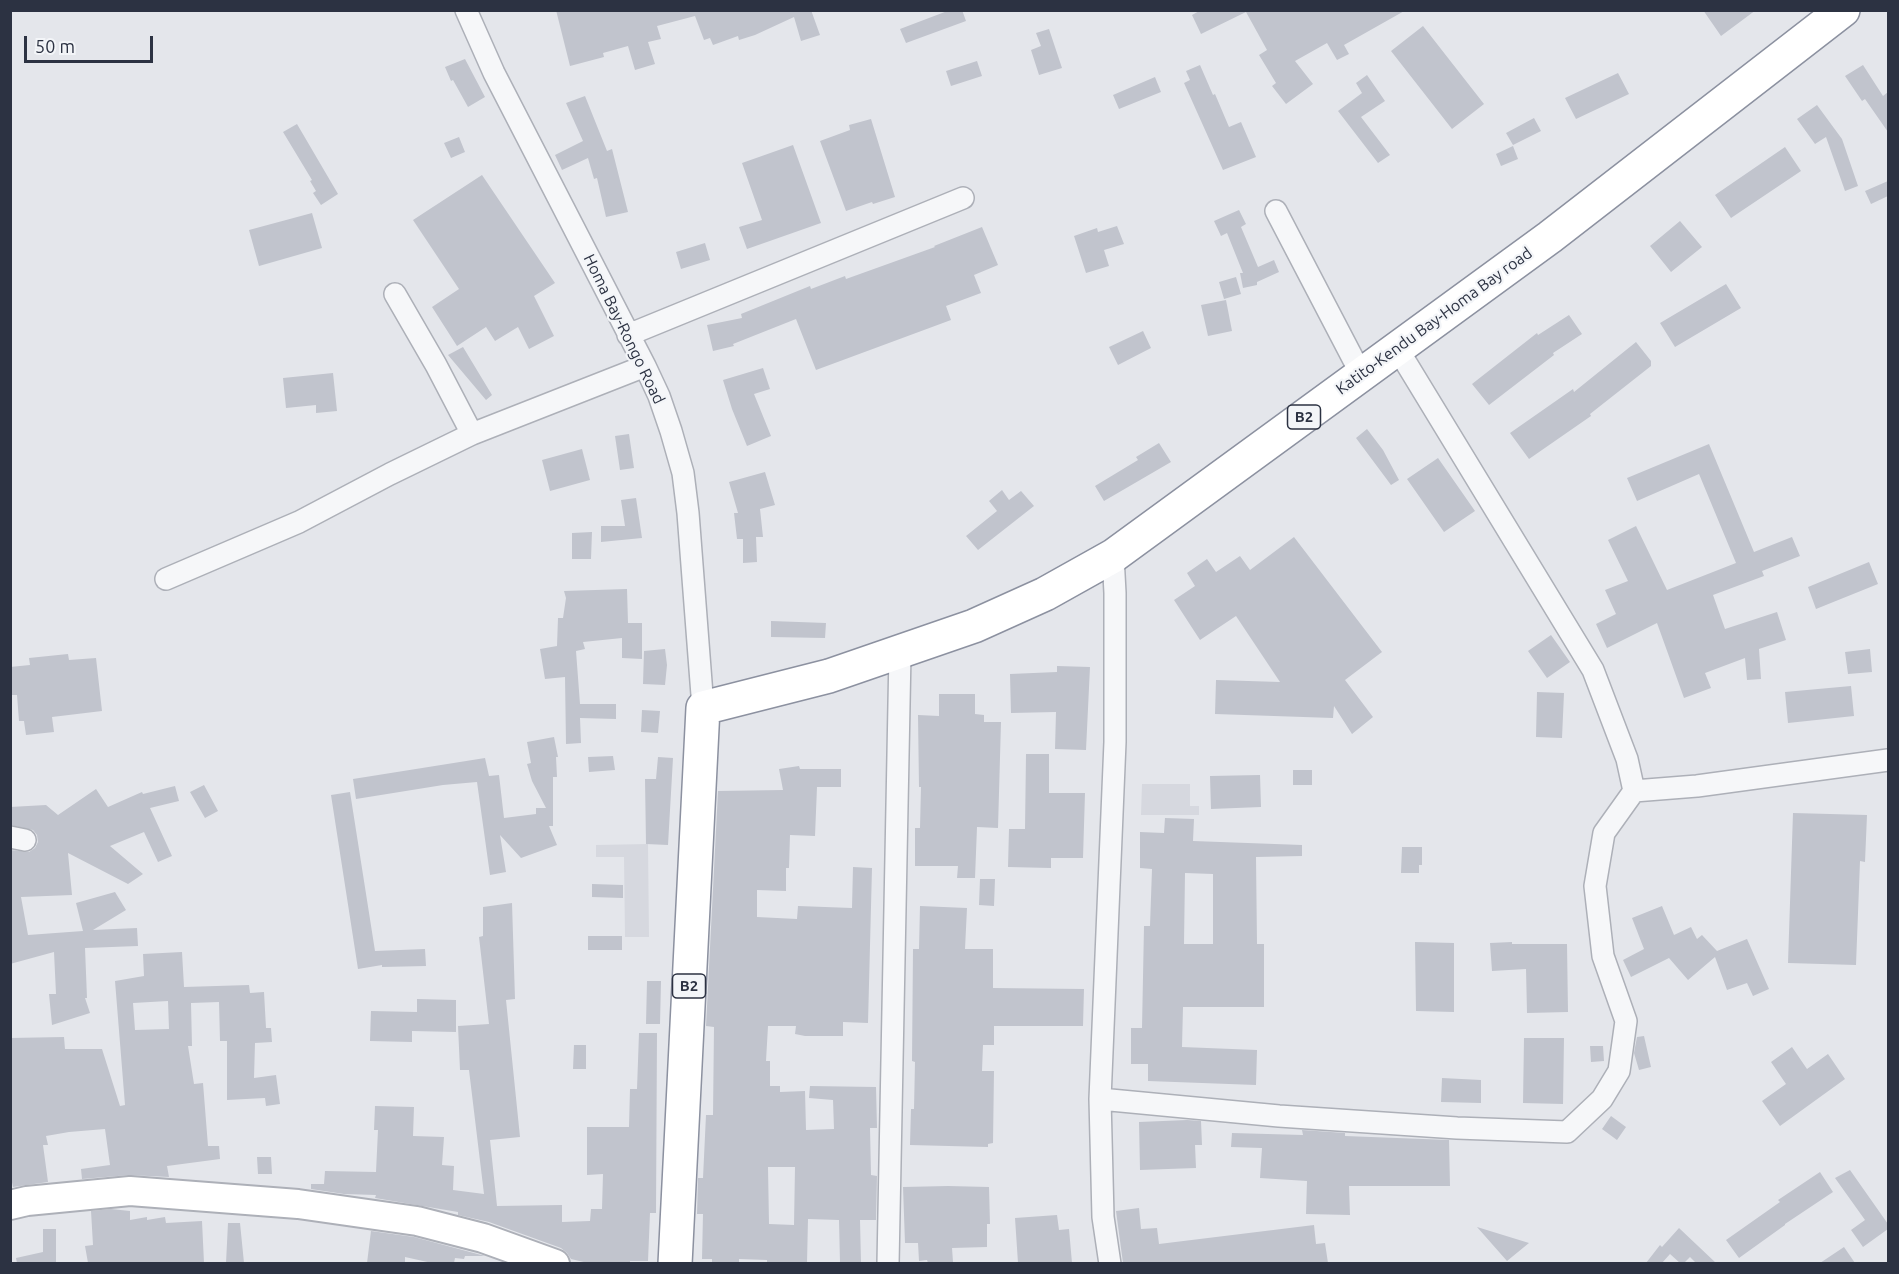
<!DOCTYPE html>
<html>
<head>
<meta charset="utf-8">
<style>
  body { margin:0 }
  #map { position:relative; width:1899px; height:1274px; overflow:hidden; background:#e4e6eb; font-family:Ubuntu,sans-serif }
  canvas { display:block }
  .frame { position:absolute; inset:0; border:12px solid #2c3242; pointer-events:none }
  .scale { position:absolute; left:24px; top:36px; width:129px; height:27px; box-sizing:border-box; border:3px solid #2c3242; border-top:0; padding-left:8px; font-size:18px; line-height:21px; white-space:nowrap; color:#2c3242; -webkit-text-stroke:4px #f3f5f8; paint-order:stroke }
</style>
</head>
<body>
<div id="map">
<canvas width="1899" height="1274"></canvas>
<div class="frame"></div>
<div class="scale">50 m</div>
</div>
<script>
const c = document.querySelector('canvas').getContext('2d');
c.lineJoin = 'round';
function paint(path, color) {
  c.fillStyle = color;
  c.fill(path, 'evenodd');
}
function toPath(rows) {
  const path = new Path2D();
  for (const r of rows) {
    path.moveTo(r[0], r[1]);
    for (let i = 2; i < r.length; i += 2) path.lineTo(r[i], r[i + 1]);
  }
  return path;
}
function strokePath(path, color, width, dash) {
  c.strokeStyle = color;
  c.lineWidth = width;
  c.lineCap = dash ? 'butt' : 'round';
  c.setLineDash(dash || []);
  c.stroke(path);
}
function label(font, color, halo, rows, align = 'center') {
  c.font = font + ' Ubuntu,sans-serif';
  c.lineWidth = 4.5;
  c.setLineDash([]);
  c.textBaseline = 'middle';
  c.strokeStyle = halo;
  c.fillStyle = color;
  for (const [text, x, y, turn = 0] of rows) {
    c.save();
    c.translate(x, y);
    c.rotate((+turn || 0) * Math.PI / 180);
    c.textAlign = isNaN(turn) ? turn : align;
    if (halo) c.strokeText(text, 0, 0);
    c.fillText(text, 0, 0);
    c.restore();
  }
}
paint(toPath([
  [1142,784,1190,784,1190,806,1199,806,1199,815,1141,815],
  [648,844,649,937,625,937,624,857,596,857,596,845]
]), '#d6d8df');
paint(toPath([
  [556,10,811,10,820,35,801,41,794,17,755,35,739,40,738,36,713,45,710,38,704,40,695,16,657,26,661,39,648,42,655,64,635,70,628,46,603,53,604,57,570,66],
  [950,10,962,10,966,21,906,43,900,29],
  [1201,10,1406,10,1344,45,1349,54,1337,60,1327,43,1295,61,1313,84,1286,104,1272,86,1276,83,1259,55,1267,50,1246,12,1201,34,1192,15],
  [1703,10,1756,10,1721,36],
  [1423,26,1484,104,1452,129,1391,51],
  [1049,29,1062,68,1039,75,1031,50,1041,46,1036,33],
  [465,59,485,97,468,107,453,80,451,81,445,67],
  [977,61,982,76,951,86,946,71],
  [1200,65,1213,95,1215,94,1229,127,1241,122,1256,157,1223,170,1184,83,1190,80,1186,71],
  [1863,65,1883,96,1888,92,1888,132,1865,99,1862,101,1845,76],
  [1618,73,1629,94,1576,119,1565,98],
  [1367,75,1385,101,1361,117,1390,155,1378,163,1338,111,1362,93,1356,83],
  [1155,77,1161,92,1119,109,1113,95],
  [585,96,607,151,612,149,628,212,606,217,597,178,594,179,588,158,562,170,555,155,583,141,566,103],
  [1817,105,1842,139,1858,186,1845,191,1826,137,1815,144,1797,119],
  [1534,118,1541,131,1513,145,1506,133],
  [871,119,895,197,873,204,872,202,846,211,820,141,850,130,849,125],
  [297,124,338,194,321,205,313,193,316,191,310,181,312,180,283,132],
  [459,137,465,152,451,158,444,143],
  [793,145,821,223,747,249,739,227,762,220,742,163],
  [1513,146,1518,159,1501,166,1496,154],
  [1785,147,1801,171,1731,218,1715,195],
  [482,175,555,283,534,296,554,336,529,349,518,327,495,341,486,327,457,346,432,307,459,289,413,220],
  [1888,181,1888,196,1871,204,1865,191],
  [1239,210,1246,224,1241,227,1258,267,1274,260,1279,272,1257,282,1257,285,1243,288,1240,273,1243,273,1227,233,1221,236,1214,221],
  [312,213,322,248,259,266,249,230],
  [1680,221,1702,247,1671,272,1650,246],
  [1117,226,1124,244,1104,250,1109,266,1086,273,1074,236,1097,228,1098,232],
  [982,227,998,265,974,275,981,293,946,306,951,320,816,370,796,319,733,344,734,346,713,351,707,325,742,318,741,314,810,286,811,289,845,276,846,279,935,247,934,246],
  [705,243,710,260,681,269,676,252],
  [1236,277,1241,294,1224,299,1219,282],
  [1726,284,1741,308,1675,347,1660,323],
  [1226,300,1232,331,1208,336,1201,305],
  [1569,315,1582,334,1553,353,1554,355,1489,405,1472,384,1537,333,1538,335],
  [1143,331,1151,348,1118,365,1109,347],
  [1636,342,1651,361,1651,366,1590,414,1591,416,1529,459,1510,433,1573,389,1574,392],
  [463,347,492,395,486,400,448,355],
  [763,368,770,389,754,394,771,436,747,446,732,409,723,380],
  [333,373,337,411,316,413,316,405,286,408,283,378],
  [1367,429,1383,450,1399,480,1391,485,1356,438],
  [629,434,634,468,620,470,615,436],
  [1159,443,1171,462,1104,501,1095,486,1138,460,1136,457],
  [1709,444,1754,552,1792,537,1800,556,1762,571,1764,576,1713,595,1725,629,1777,612,1786,640,1759,649,1761,679,1747,680,1745,658,1705,673,1711,688,1684,698,1657,623,1607,648,1596,624,1616,614,1605,590,1628,581,1608,540,1636,526,1667,590,1736,563,1699,474,1637,501,1627,478],
  [582,449,590,480,550,491,542,460],
  [1438,458,1475,511,1444,532,1407,479],
  [765,472,775,505,760,509,763,537,756,537,757,562,743,563,743,539,737,539,734,513,738,513,729,482],
  [1002,490,1009,500,1021,491,1034,506,978,550,966,536,997,511,989,501],
  [636,498,642,538,601,542,601,526,625,526,621,500],
  [592,532,591,559,572,559,572,533],
  [1294,537,1382,652,1345,680,1373,717,1352,734,1334,706,1333,718,1215,714,1216,680,1280,682,1236,616,1200,640,1174,600,1195,586,1187,573,1207,559,1216,572,1240,556,1250,570],
  [1869,562,1878,584,1816,609,1808,587],
  [627,589,628,623,642,623,642,659,622,658,622,638,583,642,585,649,576,651,580,704,616,704,616,719,580,718,581,743,566,744,565,677,545,679,540,649,557,646,558,618,563,618,566,598,564,591],
  [771,621,826,623,825,638,771,637],
  [1551,635,1570,662,1547,678,1528,651],
  [665,649,667,665,665,685,643,684,644,651],
  [1870,649,1872,672,1848,674,1845,652],
  [68,654,69,660,96,658,102,711,52,717,54,732,26,735,24,721,19,721,17,695,10,695,10,667,30,665,29,658],
  [1057,666,1090,667,1086,750,1055,749,1056,712,1011,713,1010,674,1057,672],
  [1851,686,1854,716,1788,723,1785,692],
  [1537,692,1564,693,1562,738,1536,737],
  [939,694,975,694,975,714,984,715,984,722,1001,722,998,828,977,827,975,878,957,878,958,866,915,866,915,828,920,828,921,787,919,787,918,715,939,716],
  [642,710,660,711,658,733,641,732],
  [554,737,558,757,556,757,557,777,553,777,553,826,549,826,557,845,521,858,500,835,506,872,490,875,477,782,443,785,356,799,353,779,485,758,489,776,499,775,504,818,536,814,536,808,546,808,532,781,527,764,531,763,527,742],
  [1026,754,1049,754,1049,793,1085,793,1083,858,1051,858,1051,868,1008,867,1009,829,1025,829],
  [613,756,615,770,589,772,588,757],
  [658,757,673,758,668,845,646,844,645,779,656,779],
  [799,766,800,769,841,769,841,787,817,787,815,836,790,835,789,868,786,868,786,891,757,890,757,917,797,919,798,906,852,908,853,867,872,868,868,1023,843,1022,843,1036,805,1036,795,1034,796,1026,768,1026,766,1061,770,1061,770,1086,780,1086,780,1092,805,1091,806,1130,834,1129,833,1100,809,1098,810,1086,876,1087,877,1128,870,1128,871,1175,877,1176,876,1220,860,1220,861,1263,840,1263,839,1220,808,1219,807,1263,767,1263,767,1260,739,1259,739,1263,712,1263,712,1259,702,1259,703,1214,697,1214,698,1178,703,1178,706,1115,713,1115,714,1027,706,1026,718,791,783,790,779,769],
  [768,1167,795,1167,794,1225,769,1224],
  [1293,770,1312,770,1312,785,1293,785],
  [1260,775,1261,807,1211,809,1210,776],
  [204,785,218,811,205,818,190,792],
  [175,786,179,801,150,808,172,856,158,862,144,832,110,846,143,874,128,884,68,853,72,895,21,897,28,935,83,931,76,903,115,892,126,910,93,930,137,928,138,946,85,948,87,998,85,998,90,1013,52,1025,49,994,56,994,54,952,10,964,10,850,29,852,35,848,38,842,37,835,33,830,10,825,10,807,46,805,58,815,96,789,108,807,142,792,143,794],
  [350,792,375,951,425,949,426,966,382,967,382,965,358,969,331,795],
  [1793,813,1867,815,1865,862,1860,861,1856,965,1788,963],
  [1165,818,1194,819,1193,841,1302,845,1302,856,1256,857,1257,944,1264,944,1264,1007,1183,1007,1182,1047,1257,1050,1256,1085,1148,1081,1148,1064,1131,1064,1131,1028,1142,1028,1144,926,1150,926,1152,869,1140,868,1140,832,1164,833],
  [1185,873,1213,874,1213,944,1184,944],
  [1402,847,1422,847,1422,865,1419,865,1419,873,1401,873],
  [980,879,995,879,994,906,979,905],
  [592,884,623,885,623,898,592,897],
  [512,903,515,999,506,1000,520,1137,490,1140,497,1206,562,1205,562,1222,590,1221,591,1209,602,1209,603,1174,587,1175,587,1127,629,1127,630,1089,637,1089,639,1033,657,1033,656,1213,650,1213,648,1261,630,1261,630,1263,588,1263,571,1259,567,1253,561,1248,489,1222,458,1215,458,1212,375,1198,376,1195,344,1194,311,1189,311,1184,324,1184,325,1171,376,1172,378,1130,374,1130,375,1106,414,1107,413,1136,444,1137,442,1165,454,1166,453,1190,484,1194,469,1070,460,1070,458,1026,489,1024,479,937,483,936,483,907],
  [920,906,967,908,965,949,993,949,993,988,1084,989,1083,1026,994,1026,994,1045,983,1045,982,1071,994,1071,993,1143,988,1144,988,1147,910,1145,911,1109,914,1109,915,1062,912,1061,913,949,919,949],
  [1662,906,1674,935,1691,927,1697,939,1702,935,1717,951,1747,939,1769,989,1753,996,1747,983,1727,990,1715,957,1688,980,1669,958,1631,977,1623,960,1644,949,1632,918],
  [588,936,622,936,622,950,588,950],
  [1415,942,1454,943,1454,1012,1416,1011],
  [1512,942,1512,944,1567,944,1568,1012,1527,1013,1526,969,1492,971,1490,943],
  [182,952,184,987,249,985,250,993,264,992,266,1028,271,1028,272,1042,255,1043,254,1078,276,1075,280,1104,266,1106,265,1098,227,1100,227,1041,220,1041,219,1002,191,1003,192,1046,188,1046,194,1084,203,1083,208,1146,219,1146,220,1159,167,1166,169,1177,129,1175,82,1179,81,1169,110,1165,105,1129,69,1132,46,1136,48,1145,43,1145,48,1182,13,1187,10,1173,10,1038,64,1037,65,1049,102,1049,120,1106,125,1105,115,981,144,976,143,954],
  [168,1001,169,1029,135,1030,133,1003],
  [647,981,661,981,660,1024,646,1024],
  [417,999,456,1000,456,1032,412,1031,412,1042,370,1041,371,1011,417,1012],
  [1644,1036,1651,1067,1639,1070,1634,1053,1637,1037],
  [1524,1038,1564,1038,1563,1104,1523,1103],
  [574,1045,586,1045,586,1069,573,1069],
  [1590,1046,1603,1046,1604,1061,1591,1062],
  [1792,1047,1807,1069,1828,1054,1845,1079,1780,1126,1762,1101,1786,1084,1771,1062],
  [1442,1078,1481,1080,1481,1103,1441,1102],
  [1611,1116,1626,1127,1617,1140,1602,1129],
  [1187,1120,1201,1121,1202,1145,1195,1145,1196,1168,1140,1170,1139,1122],
  [1302,1130,1345,1133,1345,1136,1449,1140,1450,1186,1349,1186,1350,1215,1306,1214,1307,1181,1260,1178,1262,1148,1231,1147,1232,1133,1303,1135],
  [257,1157,271,1157,272,1174,258,1174],
  [1850,1170,1888,1224,1888,1229,1863,1247,1851,1230,1865,1220,1835,1178],
  [1820,1172,1833,1192,1785,1224,1785,1225,1739,1258,1726,1240,1780,1202,1778,1200],
  [948,1186,989,1187,990,1224,987,1224,987,1247,952,1248,953,1262,928,1263,927,1260,919,1261,918,1243,905,1243,903,1187],
  [1139,1208,1141,1229,1157,1228,1159,1244,1314,1225,1316,1244,1325,1243,1328,1263,1123,1263,1116,1211],
  [111,1209,130,1211,130,1220,147,1217,147,1220,165,1217,166,1223,202,1221,204,1263,88,1263,85,1246,93,1245,91,1211],
  [1057,1215,1059,1230,1069,1229,1072,1263,1018,1263,1015,1218],
  [228,1223,240,1223,244,1263,226,1263],
  [1477,1227,1529,1243,1507,1261],
  [1679,1228,1716,1263,1696,1263,1690,1257,1684,1263,1680,1263,1670,1254,1662,1263,1646,1263,1660,1245,1662,1247],
  [43,1229,56,1229,56,1263,17,1263,16,1258,43,1252],
  [371,1231,414,1237,485,1256,465,1256,464,1259,455,1258,454,1263,432,1263,405,1257,405,1263,367,1263],
  [1844,1247,1855,1263,1820,1263]
]), '#c1c4cd');
const street = toPath([
  [466,10,494,73,645,366,659,396,671,431,683,473,688,513,703,708],
  [1276,211,1361,374],
  [395,294,436,365,472,434],
  [628,335,963,198],
  [1397,348,1593,670,1627,759,1634,791],
  [166,579,299,522,390,474,472,434,645,366],
  [10,837,25,840],
  [1100,1099,1279,1116,1457,1128,1567,1132,1602,1099,1619,1071,1626,1021,1603,956,1595,886,1604,833,1634,791,1697,786,1888,760],
  [888,1264,900,653],
  [1110,1264,1103,1217,1100,1099,1115,742,1115,593,1113,556]
]);
const secondary = toPath([
  [10,1205,27,1201,130,1191,298,1204,417,1221,483,1238,555,1264]
]);
const highway = toPath([
  [675,1264,703,708,829,676,974,626,1045,594,1113,556,1550,237,1843,10]
]);
strokePath(street, '#adb0b8', 24);
strokePath(secondary, '#adb0b8', 32);
strokePath(highway, '#8c91a0', 36);
strokePath(street, '#f6f7f9', 21);
strokePath(secondary, '#fff', 28);
strokePath(highway, '#fff', 33);
for (const [x, y, w] of [
  [1304,417,33],
  [689,986,33]
]) {
  const box = new Path2D();
  box.roundRect(x - w / 2, y - 12, w, 24, 4.5);
  c.fillStyle = '#f3f5f8';
  c.fill(box);
  strokePath(box, '#2c3242', 1.5);
}
label('bold 15px', '#2c3242', null, [
  ["B2",1304,417],
  ["B2",689,986]
]);
label('16px', '#2c3242', '#f3f5f8', [
  ["Katito-Kendu Bay-Homa Bay road",1434,321,-36],
  ["Homa Bay-Rongo Road",624,329,64]
]);
</script>
</body>
</html>
